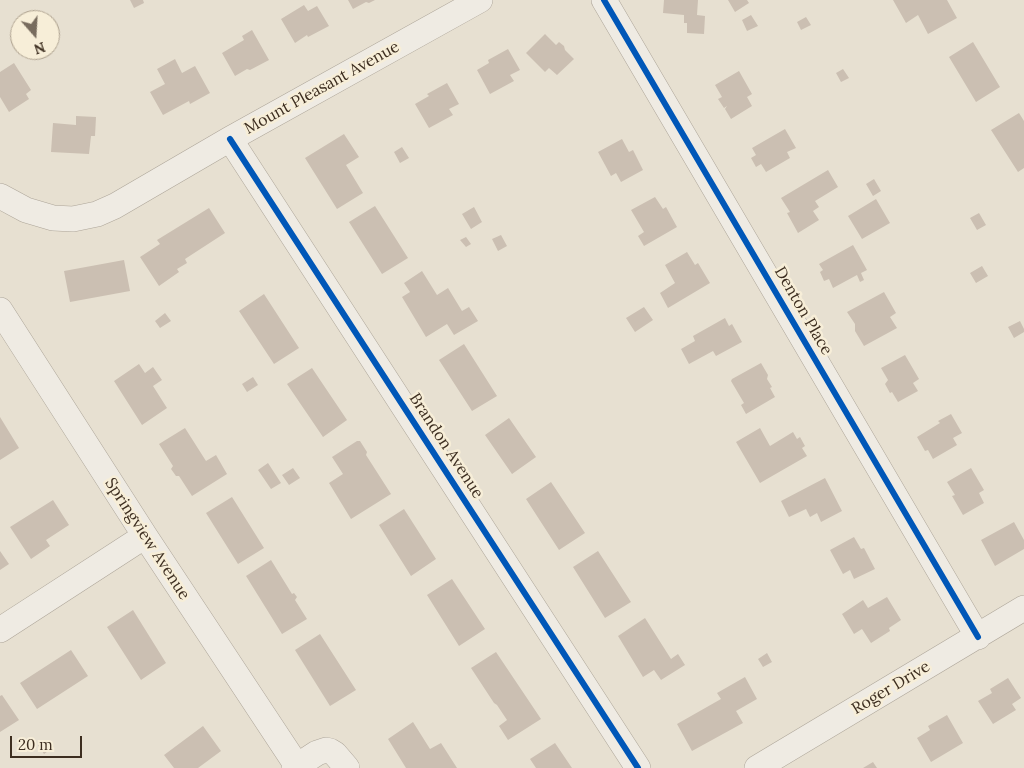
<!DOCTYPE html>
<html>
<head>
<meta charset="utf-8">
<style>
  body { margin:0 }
  #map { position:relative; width:1024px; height:768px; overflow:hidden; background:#e7e0d1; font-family:Lora,serif }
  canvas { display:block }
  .north { position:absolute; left:10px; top:10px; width:50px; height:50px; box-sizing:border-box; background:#f7eed8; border:1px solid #ada18e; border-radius:50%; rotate:161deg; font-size:14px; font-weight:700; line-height:20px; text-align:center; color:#3d2e20 }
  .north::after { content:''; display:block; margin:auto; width:18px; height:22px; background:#786c5e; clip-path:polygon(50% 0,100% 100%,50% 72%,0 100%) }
  .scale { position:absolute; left:10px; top:736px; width:72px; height:22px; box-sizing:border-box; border:2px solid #3d2e20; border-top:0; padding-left:6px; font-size:15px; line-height:18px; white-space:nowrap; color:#3d2e20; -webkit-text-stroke:4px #f7eed8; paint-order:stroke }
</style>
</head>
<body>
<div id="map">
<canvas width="1024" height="768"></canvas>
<div class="north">N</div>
<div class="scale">20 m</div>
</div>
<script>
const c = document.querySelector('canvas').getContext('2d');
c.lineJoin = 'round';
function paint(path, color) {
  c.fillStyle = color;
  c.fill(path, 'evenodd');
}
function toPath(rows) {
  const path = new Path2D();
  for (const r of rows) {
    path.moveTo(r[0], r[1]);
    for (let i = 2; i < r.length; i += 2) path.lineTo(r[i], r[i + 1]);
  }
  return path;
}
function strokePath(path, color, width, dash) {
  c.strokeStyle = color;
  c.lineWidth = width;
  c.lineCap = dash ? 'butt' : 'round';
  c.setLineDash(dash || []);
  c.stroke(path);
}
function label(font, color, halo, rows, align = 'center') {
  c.font = font + ' Lora,serif';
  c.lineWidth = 5;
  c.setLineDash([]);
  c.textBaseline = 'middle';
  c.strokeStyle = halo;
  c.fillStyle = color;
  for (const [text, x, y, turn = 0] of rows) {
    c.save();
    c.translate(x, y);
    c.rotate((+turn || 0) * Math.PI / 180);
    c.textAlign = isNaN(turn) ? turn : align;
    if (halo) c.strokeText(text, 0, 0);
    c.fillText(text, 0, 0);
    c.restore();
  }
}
paint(toPath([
  [130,0,143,0,144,3,134,8],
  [348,0,375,0,369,3,366,2,353,9],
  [664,0,698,0,697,15,705,16,704,34,687,33,687,23,684,23,684,15,663,13],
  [728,0,747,0,749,3,735,12],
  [893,0,947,0,957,18,928,34,918,15,906,23],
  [304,5,308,11,317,6,329,26,308,37,307,35,295,43,281,19],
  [751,15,758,26,747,31,742,20],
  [806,17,811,25,801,30,797,22],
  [252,30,269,60,250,70,247,69,235,76,222,53,244,40,242,36],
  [545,34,556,45,559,42,564,46,565,50,574,59,557,75,549,68,545,72,526,53],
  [973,42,1000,87,976,102,949,57],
  [508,49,520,70,510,75,514,81,490,94,477,70,489,63,488,60],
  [175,59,182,73,195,66,210,93,190,104,189,101,163,115,150,92,165,84,157,69],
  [14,63,31,90,26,94,29,99,9,112,0,97,0,72],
  [843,69,849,78,841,82,836,73],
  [739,71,752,94,747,97,752,106,731,119,725,109,727,106,724,108,718,99,722,97,715,85],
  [447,83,459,104,449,109,453,115,429,128,415,104,429,96,427,94],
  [1019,113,1024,121,1024,168,1018,172,991,130],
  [76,116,96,117,95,136,91,136,89,154,51,152,53,123,76,125],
  [785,129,796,148,787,152,790,158,766,172,761,164,756,167,751,158,756,155,752,148],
  [344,134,359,157,346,165,363,193,337,209,305,158],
  [622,139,629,152,633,150,643,170,621,182,616,173,611,176,598,152],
  [402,147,409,158,400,163,394,152],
  [828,170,838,187,815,201,819,207,813,211,819,220,798,233,787,213,790,212,781,198],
  [874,179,881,191,873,196,866,184],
  [655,197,663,209,666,207,677,227,644,246,638,236,644,232,631,210],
  [876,199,890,223,862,239,848,216],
  [375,206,408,258,382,274,349,222],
  [474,207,482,222,471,229,462,214],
  [209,208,225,233,185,259,187,263,177,269,179,272,159,286,140,257,160,244,157,240],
  [979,213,986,225,977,230,970,218],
  [501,235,507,246,498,251,492,239],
  [466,237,471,244,466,247,460,240],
  [853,245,867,270,861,273,864,280,860,282,857,275,833,288,829,279,824,281,820,272,823,270,819,264],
  [687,252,695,265,698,263,710,283,668,308,660,293,675,283,665,265],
  [124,260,130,291,70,302,64,271],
  [982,266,988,276,976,283,970,273],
  [422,271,437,295,448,288,462,311,469,307,478,321,454,335,447,324,426,337,402,297,410,292,404,283],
  [884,292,896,313,890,317,897,328,864,346,855,331,855,324,847,312],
  [264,294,299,348,274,364,239,311],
  [644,307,653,320,635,332,626,318],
  [165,313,171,321,160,328,155,321],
  [725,318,729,326,732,324,742,342,716,356,713,351,689,364,681,349,695,341,693,336],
  [1020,321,1024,329,1024,332,1014,338,1008,327],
  [464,344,497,396,472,411,439,360],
  [905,355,919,379,913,383,918,391,898,402,892,392,890,393,885,384,888,380,881,368],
  [761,363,768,375,767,379,772,387,770,388,775,397,746,414,741,405,744,403,731,381,732,379],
  [139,364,145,373,153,367,162,380,153,386,167,408,142,425,114,381],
  [312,368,347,420,323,437,287,384],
  [253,377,258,385,247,392,242,384],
  [951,414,962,433,953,438,957,445,933,459,928,450,925,451,917,437,940,423,938,421],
  [0,417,19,448,0,460],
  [509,418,536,457,512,474,485,435],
  [185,428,206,461,216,455,227,474,192,496,179,476,176,476,171,469,173,466,159,444],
  [760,428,770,446,793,432,797,439,800,437,805,446,802,448,807,456,760,483,736,442],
  [357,441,360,441,367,452,366,455,391,494,351,519,329,483,343,474,332,457],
  [268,463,281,483,271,489,258,470],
  [293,468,300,478,289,485,282,475],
  [971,468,984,490,979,493,984,503,963,515,952,496,955,495,947,482],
  [825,478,842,511,821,522,817,513,810,517,806,509,789,517,781,501],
  [551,482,585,533,559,550,526,499],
  [232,497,264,548,238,564,206,513],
  [53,500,69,525,46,540,50,546,31,559,10,527],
  [404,509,436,559,411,576,379,525],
  [1014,522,1024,540,1024,549,995,566,981,540],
  [854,537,861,549,864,548,875,569,854,579,850,570,843,574,830,550],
  [0,551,9,564,0,570],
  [598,551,631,602,605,618,573,567],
  [271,560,292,594,294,593,297,597,295,600,307,619,282,634,246,576],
  [452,579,485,629,459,646,427,595],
  [887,597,901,620,889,628,890,631,871,643,862,629,854,634,842,614,863,600,868,608],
  [133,610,166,663,141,680,107,627],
  [645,618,671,659,678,654,685,665,661,680,654,670,643,677,618,636],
  [320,634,356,690,330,706,295,650],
  [71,650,88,676,37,709,20,683],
  [496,652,541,719,508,740,499,726,507,720,497,705,494,703,471,668],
  [767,653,772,662,763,667,758,659],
  [745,677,757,699,736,711,743,723,692,751,677,724,721,699,717,693],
  [1008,678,1021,698,1012,704,1016,710,993,724,978,701,992,693,990,689],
  [2,695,19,720,0,732,0,696],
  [947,715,963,743,931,762,917,738,930,730,928,726],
  [413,722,430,749,441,743,457,768,406,768,388,739],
  [203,726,221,751,198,768,174,768,164,755],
  [43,741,46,741,51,749,44,754,38,745],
  [555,743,572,768,536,768,530,759],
  [873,762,877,768,863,768]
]), '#cbbfb2');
const minor = toPath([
  [604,0,978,637],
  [230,139,638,768],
  [0,196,26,210,53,218,73,219,97,214,115,206,230,139,480,0],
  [0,310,145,536,297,766],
  [0,630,145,536],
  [294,768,317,753,326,750,330,751,335,754,347,768],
  [757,768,1024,608]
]);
strokePath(minor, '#ada599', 26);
strokePath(minor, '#efebe3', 25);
strokePath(toPath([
  [604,0,978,637],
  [230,139,638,768]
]), '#0057b8', 6);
label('16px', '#3d2e20', '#f7eed8', [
  ["Mount Pleasant Avenue",322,88,-29],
  ["Denton Place",803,311,60],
  ["Brandon Avenue",446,446,57],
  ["Springview Avenue",147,539,57],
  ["Roger Drive",891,688,-31]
]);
</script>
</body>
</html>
